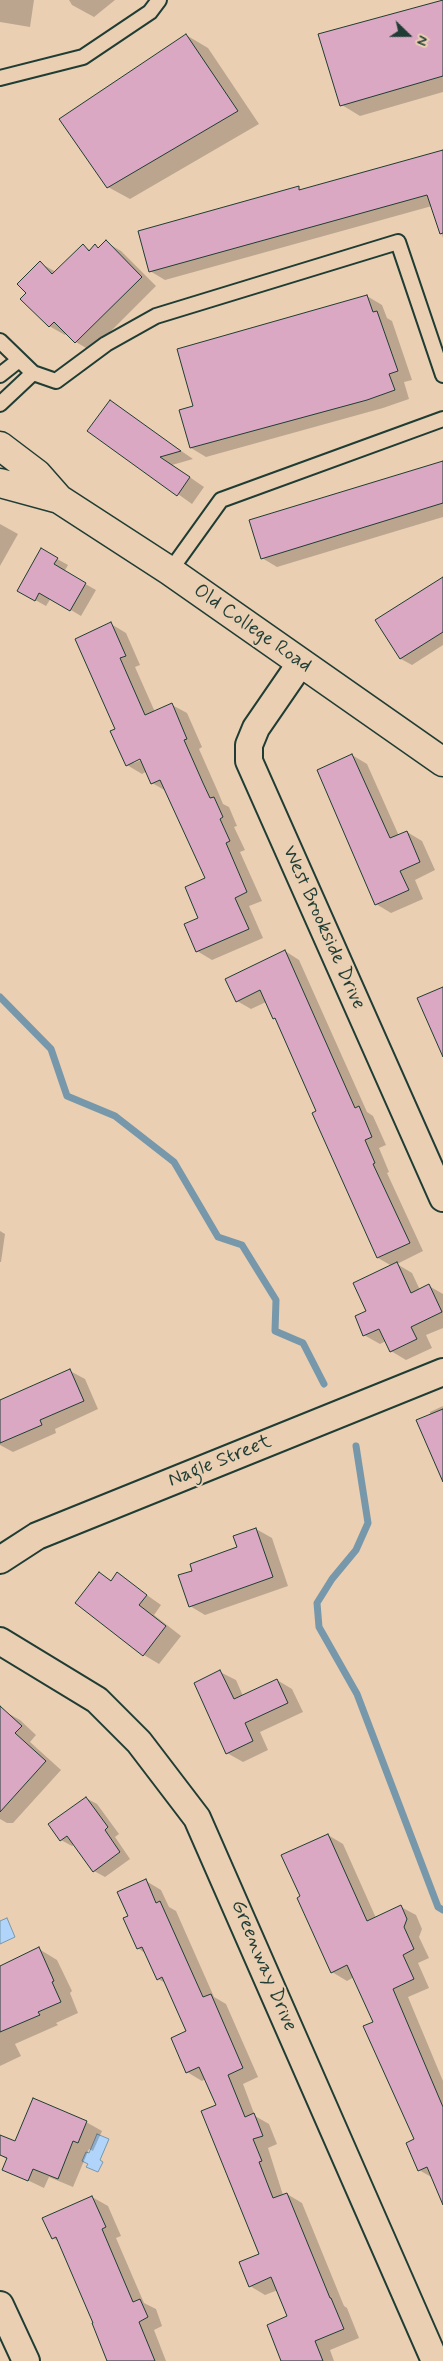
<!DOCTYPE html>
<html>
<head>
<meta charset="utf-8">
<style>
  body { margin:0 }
  #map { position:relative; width:443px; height:2361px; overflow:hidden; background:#eacfb2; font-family:Mynerve,sans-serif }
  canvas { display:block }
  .north { position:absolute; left:383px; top:10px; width:50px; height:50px; -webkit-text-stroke:4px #eacfb2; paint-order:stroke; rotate:112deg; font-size:14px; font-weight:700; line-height:20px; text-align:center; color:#1f3d34 }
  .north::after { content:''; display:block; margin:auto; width:18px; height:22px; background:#1f3d34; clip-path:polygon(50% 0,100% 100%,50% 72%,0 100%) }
</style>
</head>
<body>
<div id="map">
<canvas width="443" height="2361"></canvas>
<div class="north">N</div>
</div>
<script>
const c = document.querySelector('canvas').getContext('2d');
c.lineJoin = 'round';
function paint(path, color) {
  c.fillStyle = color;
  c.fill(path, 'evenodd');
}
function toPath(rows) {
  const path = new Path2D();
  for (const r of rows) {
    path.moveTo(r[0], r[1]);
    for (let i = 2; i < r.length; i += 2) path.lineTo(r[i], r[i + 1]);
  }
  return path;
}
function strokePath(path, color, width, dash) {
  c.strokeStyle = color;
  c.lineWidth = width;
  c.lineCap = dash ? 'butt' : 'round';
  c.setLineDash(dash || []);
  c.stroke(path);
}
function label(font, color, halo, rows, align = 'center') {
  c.font = font + ' Mynerve,sans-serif';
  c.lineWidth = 4;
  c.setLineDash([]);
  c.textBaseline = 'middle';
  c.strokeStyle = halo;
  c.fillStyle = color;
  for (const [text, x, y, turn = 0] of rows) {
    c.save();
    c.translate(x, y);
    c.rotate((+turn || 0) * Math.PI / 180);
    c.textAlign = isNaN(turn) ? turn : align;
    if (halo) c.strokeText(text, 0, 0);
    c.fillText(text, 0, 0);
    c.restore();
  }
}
const water = toPath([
  [7,1918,15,1937,0,1944,0,1921,7,1918],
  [97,2134,109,2139,100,2160,103,2162,98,2172,86,2167,88,2164,82,2161,86,2152,89,2153,97,2134]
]);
paint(water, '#b1d5fa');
strokePath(water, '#7798ab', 1);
paint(toPath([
  [0,0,34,0,30,27,0,22],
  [69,0,115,0,94,17,72,5],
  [443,1,443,92,360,116,342,105],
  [186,35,208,48,259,124,130,199,108,187],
  [443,152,443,238,432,206,165,280,150,271,298,188,303,190],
  [106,242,121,251,156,286,91,351,76,342,67,333,65,335,49,326,40,263,56,272,83,246,90,250,95,246,99,249],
  [367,296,382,305,387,318,392,321,412,380,404,382,409,399,383,408,206,457,191,448,194,407],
  [110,402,193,459,172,465,204,487,192,504,89,431],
  [443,462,443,517,277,567,262,558],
  [0,524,18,534,0,566],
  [41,550,68,565,64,572,96,590,81,616,51,598,46,606,19,591],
  [443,579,443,645,412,665,401,659,377,621],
  [111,624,126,633,140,665,135,667,155,712,172,705,187,713,202,747,199,749,218,792,223,804,229,807,237,826,234,827,245,850,240,852,262,901,249,906,263,938,212,960,197,951,200,919,206,878,166,791,152,783,147,771,142,774,127,765,116,729],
  [145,756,146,758,134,763,134,760],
  [352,755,367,764,399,836,407,832,422,841,435,870,415,880,423,899,391,913,376,904],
  [285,951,299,960,367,1112,373,1116,386,1145,379,1148,389,1172,387,1173,423,1251,397,1264,412,1273,420,1290,429,1286,443,1294,443,1328,426,1335,432,1348,406,1360,391,1351,386,1341,380,1344,364,1335,368,1312,392,1266,378,1258,318,1111,277,1020,266,1002,251,1009,237,1001],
  [0,1231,5,1234,1,1262,0,1262],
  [70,1371,85,1379,98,1409,55,1429,56,1433,13,1452,0,1445,0,1402],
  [443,1406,443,1479,430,1412],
  [256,1529,272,1538,288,1586,205,1615,190,1606,193,1571,239,1548],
  [99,1573,112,1581,117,1574,161,1605,154,1615,181,1636,159,1664,144,1655],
  [220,1672,236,1680,243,1696,277,1680,292,1689,303,1712,260,1732,268,1750,243,1762,227,1753],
  [4,1711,20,1720,36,1735,30,1742,61,1770,13,1823,7,1823,0,1819,0,1716],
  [86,1798,97,1804,119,1834,115,1837,130,1859,105,1877,94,1871,75,1844,72,1846,61,1840],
  [328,1835,343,1844,376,1918,401,1907,416,1915,422,1929,419,1937,429,1958,418,1963,429,1988,408,1997,443,2081,443,2194,433,2178,419,2170,416,2140,375,2022,354,1977,347,1981,332,1972,302,1897],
  [146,1881,161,1890,169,1907,176,1911,214,1997,226,2004,258,2077,243,2084,255,2116,269,2124,277,2144,268,2148,283,2195,287,2194,302,2203,344,2306,347,2308,359,2338,330,2350,334,2361,283,2361,289,2317,278,2290,265,2295,250,2286,261,2255,217,2106,205,2079,202,2081,187,2072,188,2032,167,1984,158,1979,146,1954,138,1948,130,1916],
  [39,1949,57,1960,72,1991,70,1993,78,2013,56,2023,58,2025,15,2044,21,2056,0,2066,0,1967],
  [86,2122,102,2131,93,2151,89,2149,73,2187,49,2177,44,2188,4,2169,8,2160,0,2155,0,2141,16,2143],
  [92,2197,108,2206,121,2236,116,2238,144,2303,156,2309,162,2326,154,2330,166,2361,109,2361,95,2323,59,2242,53,2238]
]), '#0003');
strokePath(toPath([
  [0,997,51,1049,67,1096,115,1116,174,1162,218,1237,242,1245,276,1300,275,1331,303,1343,324,1384],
  [356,1446,368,1523,356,1550,332,1579,317,1603,319,1627,357,1694,438,1907,443,1910]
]), '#7798ab', 7);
const building = toPath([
  [443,0,443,76,340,106,318,34,443,0],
  [186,34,238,111,107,188,59,119,186,34],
  [443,150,443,233,440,234,427,195,149,272,138,231,299,186,299,190,443,150],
  [106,240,142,277,75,343,54,322,49,327,20,299,26,293,17,284,40,261,52,274,83,244,89,251,95,244,98,248,106,240],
  [367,295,373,312,377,311,398,371,389,374,395,390,367,400,190,448,179,410,193,406,177,349,367,295],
  [110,400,181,451,160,457,190,477,177,496,87,431,110,400],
  [443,461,443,503,261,559,249,520,443,461],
  [41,548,58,558,54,564,86,583,70,611,39,593,35,601,17,591,41,548],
  [443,577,443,632,400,659,375,620,443,577],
  [111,622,126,656,120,658,145,715,172,703,187,739,184,740,203,783,210,798,214,797,223,817,220,819,230,841,226,843,247,892,235,898,249,929,196,952,184,924,198,918,185,887,205,878,160,780,151,784,140,759,126,766,110,731,115,729,75,639,111,622],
  [352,754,390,838,407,831,420,862,400,871,409,890,375,905,317,770,352,754],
  [285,950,355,1108,359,1106,372,1137,365,1140,375,1163,373,1164,410,1243,377,1258,312,1113,316,1111,275,1018,273,1019,260,990,236,1002,225,979,285,950],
  [443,987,443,1057,417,998,443,987],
  [397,1262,411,1293,429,1284,442,1312,411,1327,417,1339,390,1352,379,1329,363,1336,355,1316,366,1311,353,1283,397,1262],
  [70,1369,84,1401,40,1420,42,1425,0,1443,0,1400,70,1369],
  [443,1409,443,1482,416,1420,443,1409],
  [256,1528,273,1577,189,1607,178,1575,192,1571,190,1564,237,1547,233,1536,256,1528],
  [99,1572,111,1581,117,1572,147,1595,139,1605,166,1626,143,1656,75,1603,99,1572],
  [220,1670,234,1699,277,1679,288,1703,245,1723,253,1741,226,1754,194,1683,220,1670],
  [0,1706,22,1726,15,1733,46,1761,0,1812,0,1706],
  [86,1797,108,1827,105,1830,120,1852,93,1872,67,1836,60,1841,48,1824,86,1797],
  [328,1834,367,1921,401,1905,407,1919,404,1927,414,1949,403,1955,414,1979,393,1989,443,2107,443,2205,427,2167,418,2171,406,2143,414,2139,363,2026,373,2022,347,1965,331,1973,297,1898,300,1896,281,1855,328,1834],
  [146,1879,156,1903,160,1901,203,1997,211,1994,243,2068,228,2075,245,2117,254,2113,263,2136,253,2139,262,2161,259,2162,273,2198,287,2193,330,2298,331,2298,344,2329,315,2341,323,2361,281,2361,267,2325,287,2316,271,2277,249,2287,239,2262,259,2254,201,2111,216,2105,199,2067,186,2073,171,2038,186,2031,162,1977,157,1980,142,1947,137,1949,123,1918,128,1916,117,1892,146,1879],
  [39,1947,54,1981,52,1982,61,2002,38,2012,40,2015,0,2032,0,1966,39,1947],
  [33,2098,87,2121,78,2143,73,2141,58,2179,33,2169,28,2181,2,2170,7,2158,0,2155,0,2135,15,2141,33,2098],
  [92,2196,106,2227,102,2229,133,2302,140,2299,148,2317,139,2322,155,2361,107,2361,92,2323,93,2323,56,2237,52,2239,42,2218,92,2196]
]);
paint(building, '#dba8c3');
strokePath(building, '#1f3d34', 1);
const service = toPath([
  [0,78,83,57,150,12,159,0],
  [0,341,33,373,56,381,106,344,156,316,398,242,443,375],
  [0,375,19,360],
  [0,404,33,373],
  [170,571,221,500,443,419]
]);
const minor = toPath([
  [300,664,256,728,249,745,249,761,443,1198],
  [0,1560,37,1536,443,1372],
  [0,1641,97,1700,139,1742,197,1818,435,2361],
  [0,2305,26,2361]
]);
const tertiary = toPath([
  [0,446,37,474,59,499,170,571,443,762],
  [0,483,59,499]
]);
strokePath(service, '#1f3d34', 18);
strokePath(minor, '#1f3d34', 30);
strokePath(tertiary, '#1f3d34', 31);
strokePath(service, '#eacfb2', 14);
strokePath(minor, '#eacfb2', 26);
strokePath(tertiary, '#eacfb2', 28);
label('20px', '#1f3d34', '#eacfb2', [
  ["Old College Road",252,629,35],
  ["West Brookside Drive",323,928,66],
  ["Nagle Street",220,1462,-22],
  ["Greenway Drive",263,1966,67]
]);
</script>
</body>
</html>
